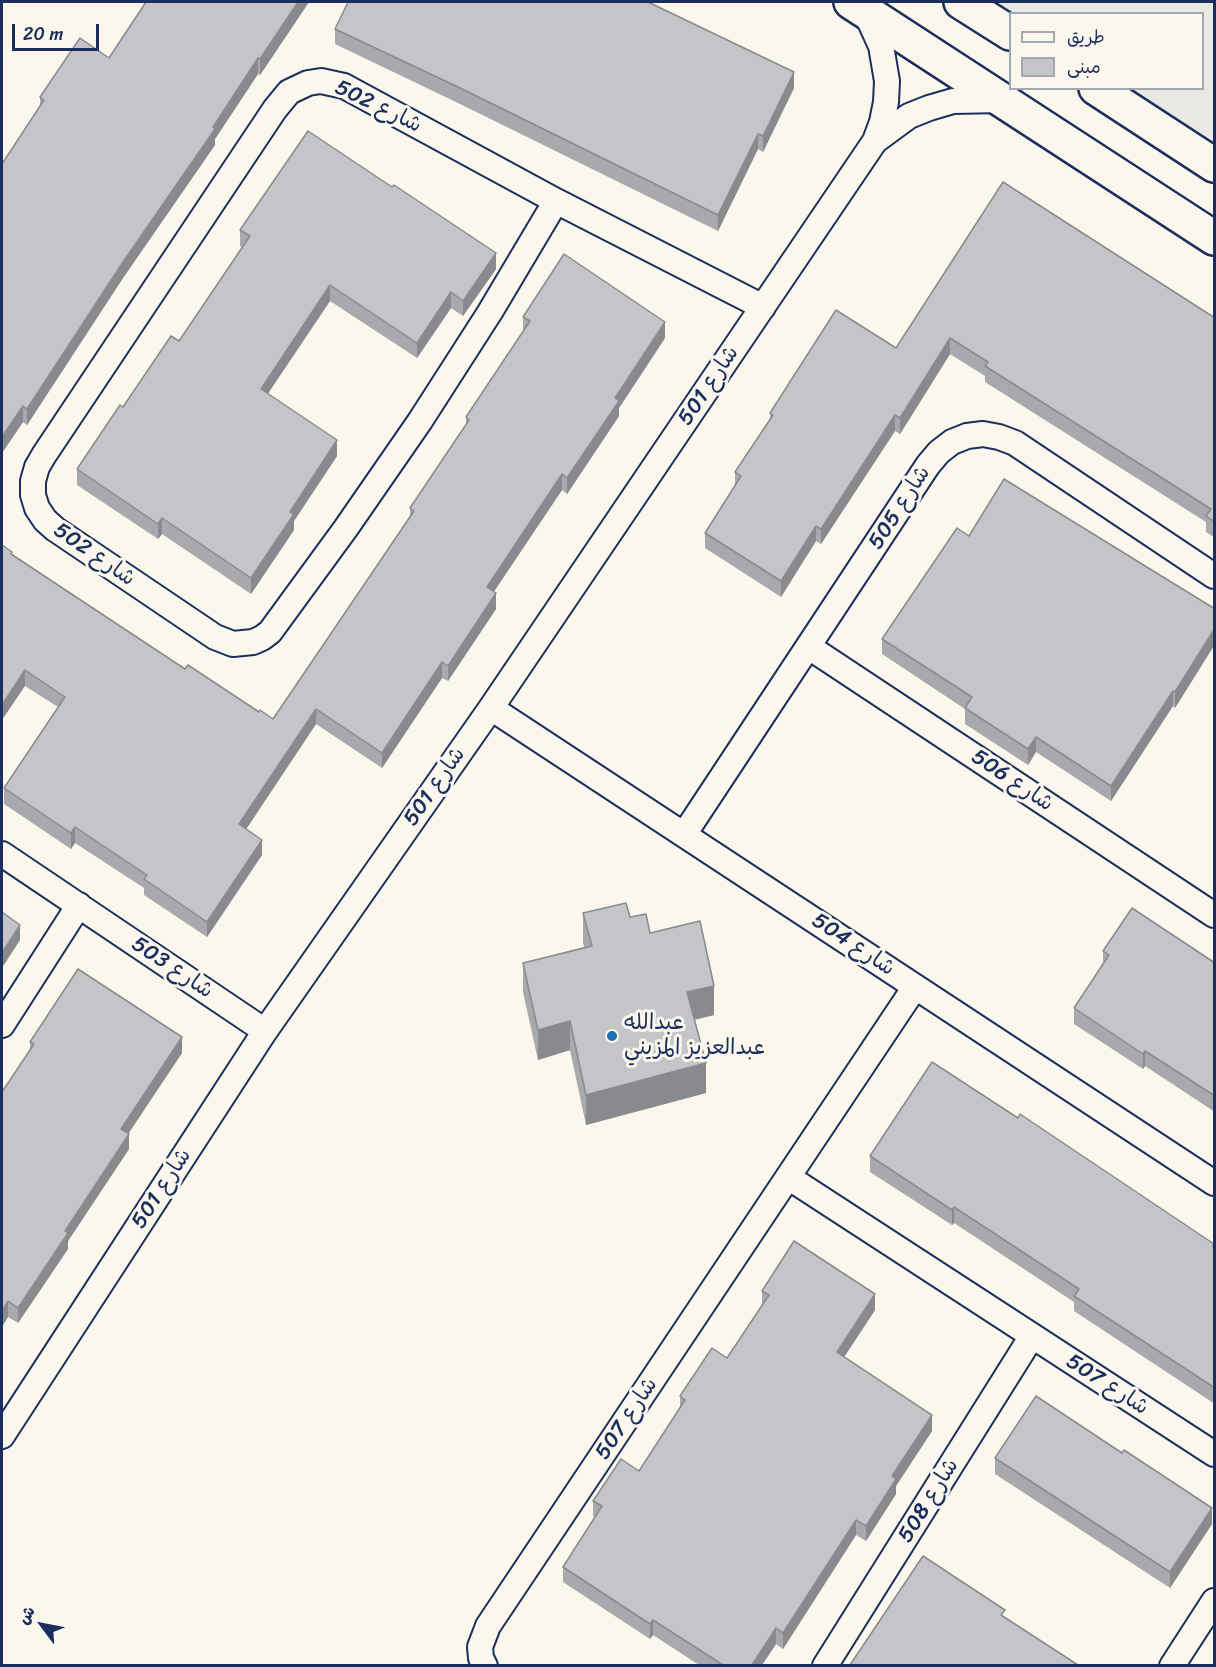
<!DOCTYPE html>
<html>
<head>
<meta charset="utf-8">
<style>
  body { margin:0 }
  #map { position:relative; width:1216px; height:1667px; overflow:hidden; background:#fbf7ec; font-family:Sriracha,"Playpen Sans Arabic",sans-serif }
  canvas { display:block }
  .frame { position:absolute; inset:0; border:3px solid #1b2f5e; pointer-events:none }
  .legend { position:absolute; left:1009px; top:12px; width:195px; height:78px; box-sizing:border-box; background:#fbf7ec; border:2px solid #a1a7b3; margin:0; padding:8px 10px; list-style:none; font-size:18px; color:#1b2f5e }
  .legend li { display:flex; align-items:center; gap:12px; height:30px }
  .legend b { width:30px; border:2px solid #a1a7b3 }
  .north { position:absolute; left:12px; top:1595px; width:60px; height:60px; -webkit-text-stroke:4px #fbf7ec; paint-order:stroke; rotate:302deg; font-size:16px; font-weight:700; line-height:24px; text-align:center; color:#1b2f5e }
  .north::after { content:''; display:block; margin:auto; width:21px; height:27px; background:#1b2f5e; clip-path:polygon(50% 0,100% 100%,50% 72%,0 100%) }
  .scale { position:absolute; left:12px; top:24px; width:87px; height:27px; box-sizing:border-box; border:3px solid #1b2f5e; border-top:0; padding-left:8px; font-size:18px; line-height:21px; white-space:nowrap; color:#1b2f5e; -webkit-text-stroke:4px #fbf7ec; paint-order:stroke }
</style>
</head>
<body>
<div id="map">
<canvas width="1216" height="1667"></canvas>
<div class="frame"></div>
<ul class="legend">
<li><b style="height:8px;background:#fbf7ec"></b>طريق</li>
<li><b style="height:16px;background:#c3c5c9"></b>مبنى</li>
</ul>
<div class="north">ش</div>
<div class="scale">20 m</div>
</div>
<script>
const c = document.querySelector('canvas').getContext('2d');
c.lineJoin = 'round';
function paint(path, color) {
  c.fillStyle = color;
  c.fill(path, 'evenodd');
}
function toPath(rows) {
  const path = new Path2D();
  for (const r of rows) {
    path.moveTo(r[0], r[1]);
    for (let i = 2; i < r.length; i += 2) path.lineTo(r[i], r[i + 1]);
  }
  return path;
}
function strokePath(path, color, width, dash) {
  c.strokeStyle = color;
  c.lineWidth = width;
  c.lineCap = dash ? 'butt' : 'round';
  c.setLineDash(dash || []);
  c.stroke(path);
}
function label(font, color, halo, rows, align = 'center') {
  c.font = font + ' Sriracha,"Playpen Sans Arabic",sans-serif';
  c.lineWidth = 6;
  c.setLineDash([]);
  c.textBaseline = 'middle';
  c.strokeStyle = halo;
  c.fillStyle = color;
  for (const [text, x, y, turn = 0] of rows) {
    c.save();
    c.translate(x, y);
    c.rotate((+turn || 0) * Math.PI / 180);
    c.textAlign = isNaN(turn) ? turn : align;
    if (halo) c.strokeText(text, 0, 0);
    c.fillText(text, 0, 0);
    c.restore();
  }
}
paint(toPath([
  [961,2,1214,2,1214,155,1104,89,1202,88,1202,14,1010,14,1010,33]
]), '#eae8e2');
const street = toPath([
  [875,141,909,116,929,108,953,101,1002,100],
  [556,201,490,312,420,421,346,528,270,632,262,638,253,642,233,644,215,637,55,529,45,520,37,508,33,495,33,481,37,467,44,455,275,109,289,92,308,83,321,81,344,86,556,201,763,307],
  [809,647,1214,915],
  [491,708,1214,1183],
  [685,833,928,465,939,452,952,442,967,436,983,434,999,437,1015,443,1214,576],
  [2,854,265,1031],
  [2,1025,79,905],
  [788,1177,1214,1454],
  [2,1436,265,1031,491,708,875,141,882,122,886,102,887,81,881,46,865,11],
  [485,1666,481,1658,480,1647,488,1626,915,987],
  [825,1666,1032,1336],
  [1172,1666,1214,1601]
]);
const secondary = toPath([
  [851,2,1214,238],
  [961,2,1010,33],
  [1096,88,1214,165]
]);
strokePath(street, '#1b2f5e', 28);
strokePath(secondary, '#1b2f5e', 38);
strokePath(street, '#fbf7ec', 24);
strokePath(secondary, '#fbf7ec', 33);
paint(toPath([
  [146,2,309,2,260,75,258,74,215,139,215,145,123,278,27,425,23,422,2,453,40,105,40,97,109,58],
  [335,29,794,88,763,152,758,149,718,231,458,103,335,44],
  [1003,182,1215,318,1215,538,1206,532,1206,522,985,382,985,376,950,354,900,434,895,431,821,544,816,541,781,597,705,548,705,533,735,486,735,472,770,419,770,413,896,348],
  [240,230,496,269,463,316,451,308,417,358,330,301,268,393,337,456,294,521,294,530,251,594,162,534,158,539,77,485,77,469,123,407,179,341,242,247,240,246],
  [523,317,665,338,619,408,619,416,567,494,562,490,494,591,496,609,448,681,442,678,382,768,316,724,246,829,262,855,207,937,144,895,144,888,75,843,71,849,4,804,4,788,58,707,25,686,12,554,185,669,259,712,273,719,410,516,410,508,466,425,466,417,523,332],
  [969,536,1215,609,1215,644,1175,708,1173,706,1111,801,1036,752,1028,765,965,724,965,709,882,654,882,639],
  [583,913,630,917,650,933,714,1015,695,1020,706,1093,586,1125,570,1050,538,1060,523,992,523,963,584,947,583,943],
  [1103,951,1215,963,1215,1112,1145,1066,1143,1069,1074,1024,1074,1008,1103,963],
  [30,1042,182,1053,129,1133,129,1149,68,1241,68,1249,18,1323,8,1317,2,1327,30,1050],
  [1018,1118,1214,1244,1215,1404,1074,1311,1074,1302,954,1223,952,1225,870,1172,870,1156],
  [762,1291,875,1310,844,1357,932,1431,896,1486,896,1494,866,1541,856,1535,783,1649,776,1644,762,1665,699,1665,653,1635,650,1639,563,1582,563,1567,595,1517,593,1516,593,1501,639,1471,680,1409,680,1396,727,1358,762,1305],
  [995,1458,1212,1524,1170,1588,995,1474]
]), '#a8a9ad');
paint(toPath([
  [298,2,309,2,260,75,260,59],
  [258,58,258,74,215,139,215,145,123,278,27,425,27,409],
  [794,72,794,88,763,152,763,136],
  [758,134,758,149,718,231,718,215],
  [496,253,496,269,463,316,463,301],
  [330,285,330,301,261,404,261,389],
  [451,292,451,308,417,358,417,343],
  [665,322,665,338,619,408,619,416,567,494,567,478,615,398],
  [950,338,950,354,900,434,900,418],
  [23,406,23,422,2,453,2,437],
  [895,415,895,431,821,544,821,529],
  [337,440,337,456,294,521,294,530,251,594,251,578,290,512],
  [562,474,562,490,487,602,487,587],
  [162,518,162,534,158,539,158,524],
  [816,526,816,541,781,597,781,581],
  [496,593,496,609,448,681,448,666],
  [1215,628,1215,644,1175,708,1175,692],
  [442,662,442,678,382,768,382,753],
  [25,670,25,686,2,720,2,705],
  [1173,691,1173,706,1111,801,1111,786],
  [316,709,316,724,239,840,239,824],
  [1036,737,1036,752,1028,765,1028,749],
  [75,827,75,843,71,849,71,833],
  [262,840,262,855,207,937,207,922],
  [20,925,20,940,2,968,2,953],
  [714,986,714,1015,687,1021,687,992],
  [570,1021,570,1050,538,1060,538,1030],
  [182,1037,182,1053,121,1144,121,1129],
  [1145,1051,1145,1066,1143,1069,1143,1054],
  [706,1063,706,1093,586,1125,586,1095],
  [129,1134,129,1149,68,1241,68,1249,18,1323,18,1308,65,1231],
  [954,1207,954,1223,952,1225,952,1210],
  [875,1294,875,1310,837,1368,837,1352],
  [8,1301,8,1317,2,1327,2,1311],
  [932,1415,932,1431,896,1486,896,1494,866,1541,866,1526,892,1476],
  [1212,1508,1212,1524,1170,1588,1170,1572],
  [856,1520,856,1535,783,1649,783,1633],
  [653,1620,653,1635,650,1639,650,1624],
  [776,1628,776,1644,762,1665,752,1665]
]), '#888a8d');
const building = toPath([
  [146,2,298,2,260,59,258,58,213,127,215,129,123,262,27,409,23,406,2,437,2,164,44,100,40,97,80,38,109,58,146,2],
  [348,2,648,2,794,72,763,136,758,134,718,215,458,87,335,29,348,2],
  [308,131,392,187,394,185,496,253,463,301,451,292,417,343,330,285,261,389,337,440,290,512,294,514,251,578,162,518,158,524,77,469,120,405,123,407,171,336,179,341,250,236,240,230,308,131],
  [1003,182,1215,318,1215,522,1206,516,1211,509,985,366,988,362,950,338,900,418,895,415,821,529,816,526,781,581,705,533,741,476,735,472,773,415,770,413,836,310,896,348,1003,182],
  [564,254,665,322,615,398,619,401,567,478,562,474,487,587,496,593,448,666,442,662,382,753,316,709,239,824,262,840,207,922,144,879,147,875,75,827,71,833,4,788,65,697,25,670,2,705,2,545,12,552,11,554,185,669,188,665,259,712,260,710,273,719,414,511,410,508,469,420,466,417,530,321,523,317,564,254],
  [1004,479,1215,609,1215,628,1175,692,1173,691,1111,786,1036,737,1028,749,965,708,972,697,882,639,957,528,969,536,1004,479],
  [626,903,630,917,646,914,650,933,700,921,714,986,687,992,706,1063,586,1095,570,1021,538,1030,523,963,592,946,583,913,626,903],
  [1132,908,1215,963,1215,1096,1145,1051,1143,1054,1074,1008,1109,955,1103,951,1132,908],
  [2,912,20,925,2,953,2,912],
  [78,969,182,1037,121,1129,129,1134,65,1231,68,1233,18,1308,8,1301,2,1311,2,1092,34,1044,30,1042,78,969],
  [932,1062,1018,1118,1020,1114,1214,1244,1213,1247,1215,1248,1215,1388,1074,1296,1079,1289,954,1207,952,1210,870,1156,932,1062],
  [794,1241,875,1294,837,1352,932,1415,892,1476,896,1479,866,1526,856,1520,783,1633,776,1628,752,1665,723,1665,653,1620,650,1624,563,1567,602,1506,593,1501,621,1459,639,1471,685,1400,680,1396,712,1348,727,1358,769,1295,762,1291,794,1241],
  [1036,1396,1122,1453,1124,1450,1212,1508,1170,1572,995,1458,1036,1396],
  [923,1556,1005,1610,1001,1615,1078,1665,850,1665,923,1556]
]);
paint(building, '#c3c5c9');
strokePath(building, '#888a8d', 1.5);
for (const [x, y, r, color] of [
  [612,1036,6,"#1f6fb2"]
]) {
  const dot = new Path2D();
  dot.arc(x, y, r, 0, 2 * Math.PI);
  c.fillStyle = color;
  c.fill(dot);
  strokePath(dot, '#fbf7ec', 2);
}
label('22px', '#1b2f5e', '#fbf7ec', [
  ["شارع 502",378,107,26],
  ["شارع 501",709,386,-56],
  ["شارع 505",900,508,-57],
  ["شارع 502",94,555,35],
  ["شارع 506",1012,781,34],
  ["شارع 501",435,787,-55],
  ["شارع 504",853,945,34],
  ["شارع 503",172,968,34],
  ["شارع 501",162,1189,-57],
  ["شارع 507",1107,1385,33],
  ["شارع 507",627,1419,-56],
  ["شارع 508",929,1501,-58]
]);
label('22px', '#1b2f5e', '#fbf7ec', [
  ["عبدالله",624,1023],
  ["عبدالعزيز المزيني",624,1048]
], 'left');
</script>
</body>
</html>
